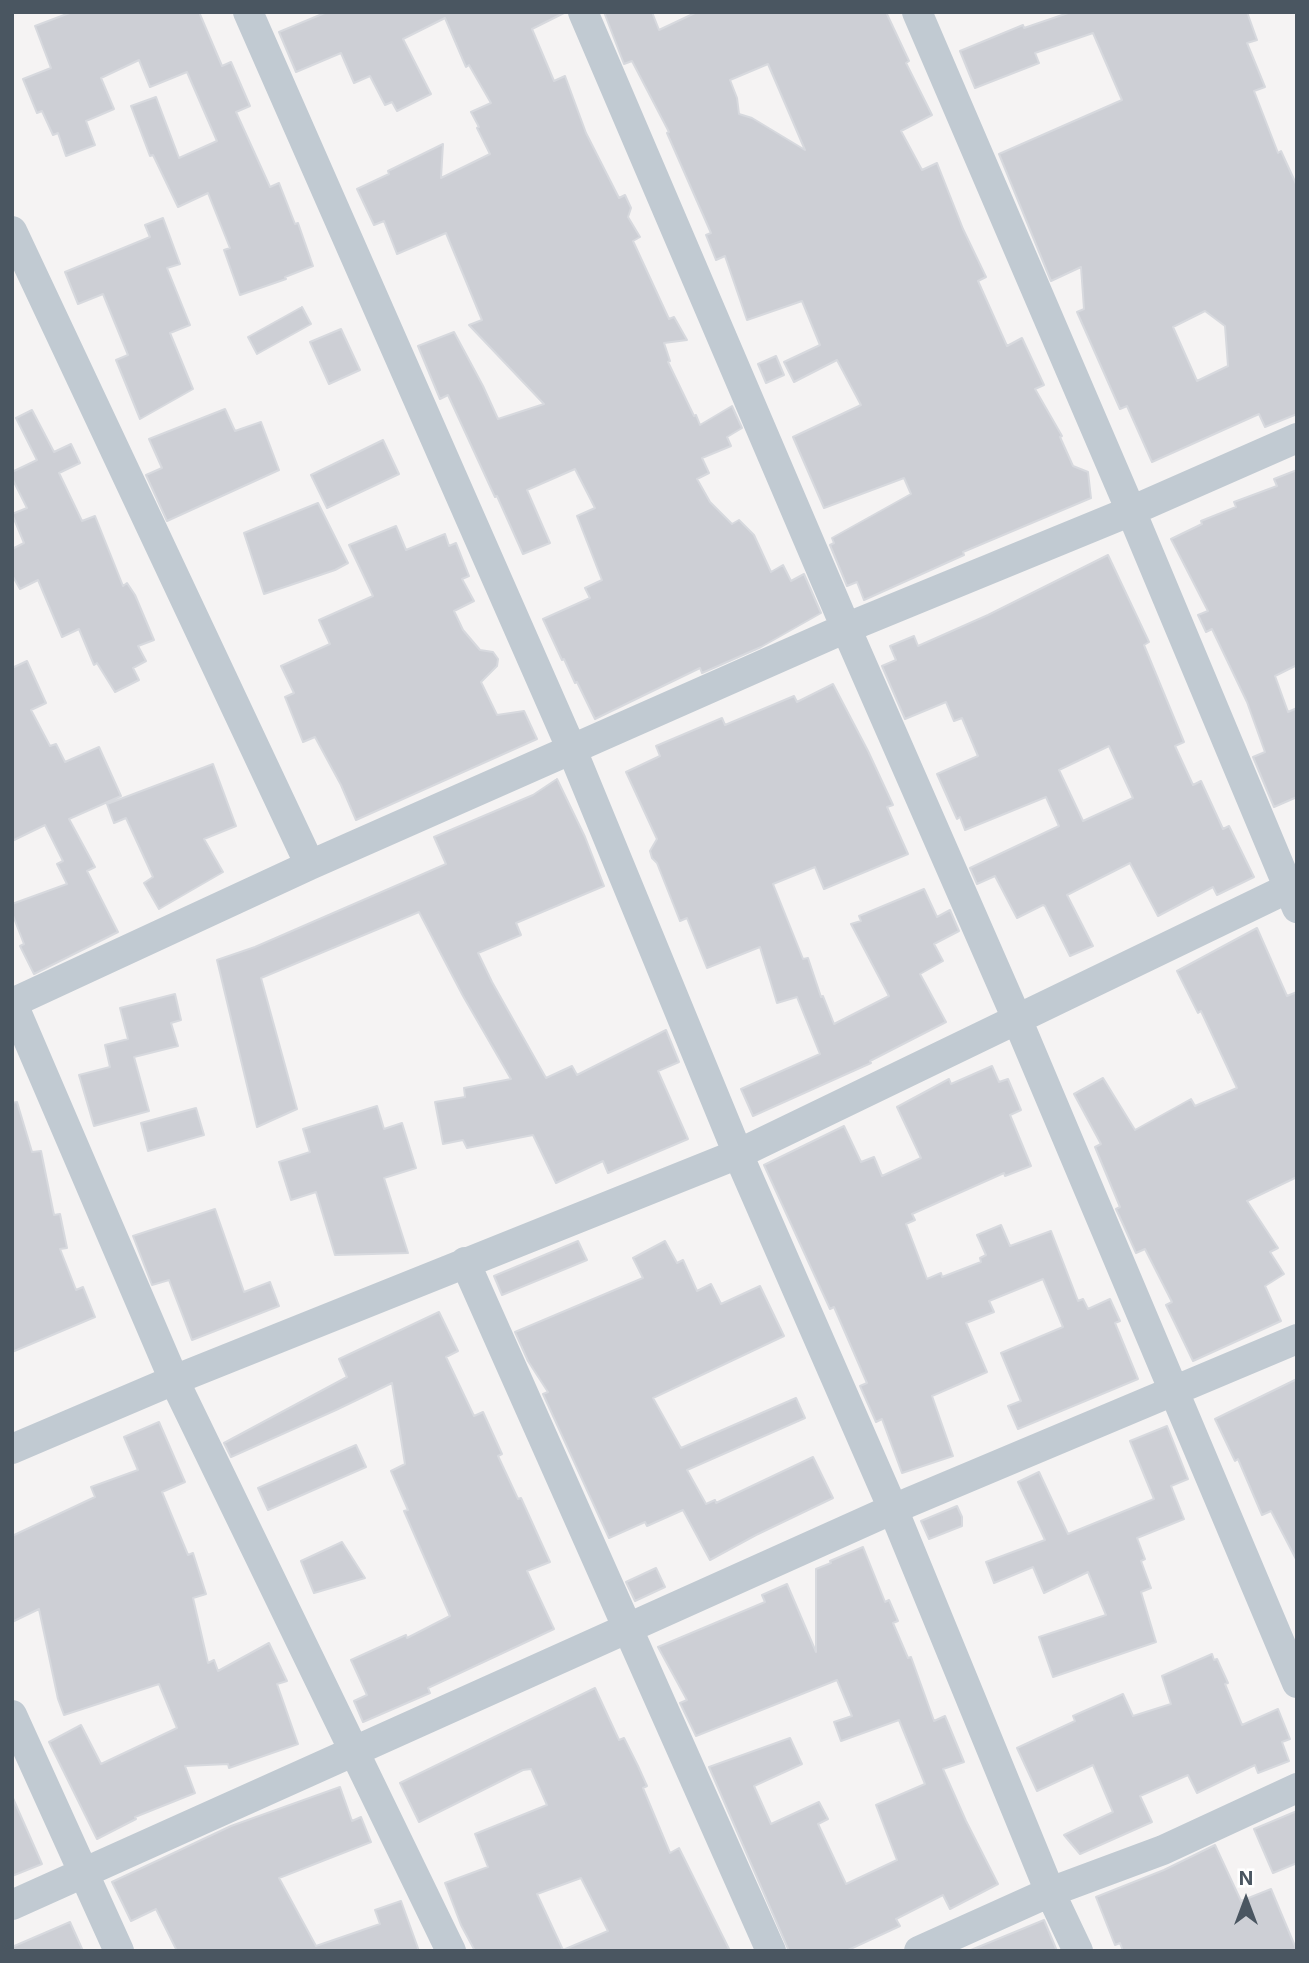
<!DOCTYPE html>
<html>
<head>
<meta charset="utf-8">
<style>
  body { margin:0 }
  #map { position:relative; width:1309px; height:1963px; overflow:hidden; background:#f5f3f3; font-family:Inter,sans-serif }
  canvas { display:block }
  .frame { position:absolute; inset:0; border:14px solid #4a5661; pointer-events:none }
  .north { position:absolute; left:1211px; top:1865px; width:70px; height:70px; -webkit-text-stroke:5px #fff; paint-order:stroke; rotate:0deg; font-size:19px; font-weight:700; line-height:28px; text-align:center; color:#4a5661 }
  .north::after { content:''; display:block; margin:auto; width:24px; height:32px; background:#4a5661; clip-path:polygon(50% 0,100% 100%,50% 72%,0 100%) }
</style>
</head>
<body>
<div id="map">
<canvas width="1309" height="1963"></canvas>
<div class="frame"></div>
<div class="north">N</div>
</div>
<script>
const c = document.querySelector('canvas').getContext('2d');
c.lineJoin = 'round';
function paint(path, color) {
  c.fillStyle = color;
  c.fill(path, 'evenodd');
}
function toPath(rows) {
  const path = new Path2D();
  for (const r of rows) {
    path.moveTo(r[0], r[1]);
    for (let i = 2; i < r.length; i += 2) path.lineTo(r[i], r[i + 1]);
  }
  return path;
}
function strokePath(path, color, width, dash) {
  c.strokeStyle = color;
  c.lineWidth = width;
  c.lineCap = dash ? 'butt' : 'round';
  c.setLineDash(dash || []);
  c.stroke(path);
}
const building = toPath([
  [72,12,199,12,222,66,231,62,250,106,236,112,270,187,279,183,295,224,298,223,313,266,285,277,286,279,240,295,224,250,230,248,208,193,178,207,153,155,150,156,131,106,156,97,179,158,217,141,187,72,150,87,139,60,101,78,114,109,86,121,95,145,66,156,58,133,53,135,42,111,37,113,23,79,51,68,35,26,72,12],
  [327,12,566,12,532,29,554,81,565,76,586,133,619,198,625,195,631,208,628,217,640,237,633,241,669,319,674,317,687,340,664,343,670,361,668,362,694,416,696,415,700,425,732,406,742,428,727,437,731,446,702,458,709,473,697,479,710,502,732,524,739,520,754,535,771,572,783,565,791,581,804,574,821,613,761,647,702,673,700,668,595,719,577,682,575,683,564,659,562,660,543,619,590,598,585,588,602,580,577,516,595,508,575,469,527,490,550,543,523,554,497,496,495,497,448,395,440,399,418,346,454,332,483,386,498,419,544,404,469,325,482,320,446,233,397,254,384,221,374,225,357,189,389,174,388,171,443,144,441,178,490,154,477,128,479,127,471,112,491,103,469,65,466,67,445,18,403,39,431,94,397,111,392,102,385,105,370,76,354,83,341,53,296,72,279,32,327,12],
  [604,12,652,12,659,30,697,12,886,12,909,61,906,63,932,115,901,131,922,170,937,163,963,229,986,277,978,281,1007,346,1022,338,1044,385,1035,389,1062,436,1060,437,1073,466,1088,472,1091,498,963,552,964,555,864,600,857,582,847,586,830,545,834,543,832,538,911,494,904,478,824,508,793,437,861,405,837,360,794,382,784,362,820,345,802,301,747,320,725,256,716,260,706,235,711,233,667,133,669,132,632,61,624,64,604,12],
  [768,64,805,150,752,118,739,114,737,98,730,80,768,64],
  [1071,12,1247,12,1257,40,1247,43,1265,87,1254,91,1278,153,1281,151,1297,186,1297,414,1265,427,1259,414,1152,462,1127,406,1120,409,1077,312,1084,309,1081,267,1051,281,999,154,1122,100,1093,33,1035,53,1039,63,975,88,960,51,1023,25,1024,28,1071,12],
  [1205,311,1225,326,1228,366,1197,381,1173,327,1205,311],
  [163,218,180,264,167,268,190,325,170,333,193,389,140,419,116,360,128,355,103,294,78,304,65,272,150,237,145,225,163,218],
  [302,307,311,324,257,354,248,337,302,307],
  [341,329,360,370,329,384,310,342,341,329],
  [776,356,784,375,766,383,758,364,776,356],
  [225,409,235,431,261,422,279,470,167,521,146,475,162,468,149,439,225,409],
  [32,410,54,452,71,444,80,463,59,473,82,521,95,516,123,586,127,583,135,595,154,640,138,646,146,661,133,668,139,680,115,692,97,663,94,665,79,629,62,637,38,580,20,589,12,575,12,549,24,543,12,514,27,508,12,478,12,472,37,460,16,418,32,410],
  [383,440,399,474,327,508,311,475,383,440],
  [1297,470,1297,665,1275,676,1288,712,1297,708,1297,797,1274,807,1253,757,1265,752,1247,702,1212,629,1206,632,1198,615,1208,611,1171,539,1202,524,1201,521,1236,507,1234,502,1277,486,1274,479,1297,470],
  [318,503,348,563,335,570,264,594,244,533,318,503],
  [396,526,406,550,445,534,449,546,456,543,469,576,462,579,474,601,454,611,463,630,480,650,493,652,498,659,497,666,481,682,497,715,524,711,537,739,356,820,341,785,315,737,303,742,285,697,294,693,281,666,330,644,319,620,373,596,349,545,396,526],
  [1108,555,1149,642,1144,645,1184,742,1175,746,1193,785,1201,781,1223,829,1229,826,1254,877,1217,895,1213,887,1158,916,1130,863,1067,895,1093,946,1070,956,1045,906,1043,905,1017,918,995,876,977,884,970,868,1059,826,1046,797,965,830,960,817,957,819,937,774,978,756,962,718,954,721,946,702,905,719,882,666,896,660,890,646,914,636,918,646,988,615,1108,555],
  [1109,746,1133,798,1083,821,1059,770,1109,746],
  [27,661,46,703,31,710,50,746,56,744,65,762,99,747,121,796,69,819,95,867,87,871,118,932,34,974,20,946,24,944,12,913,12,904,67,884,57,864,63,861,45,825,12,841,12,668,27,661],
  [833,684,868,751,893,805,887,807,908,854,824,889,815,867,773,884,803,959,808,958,821,997,823,996,834,1024,889,996,851,924,861,921,859,916,924,889,937,917,950,910,959,931,934,944,943,961,920,974,946,1022,870,1061,871,1063,753,1116,741,1089,820,1054,797,997,777,1003,760,947,707,968,687,918,680,921,657,863,652,858,650,851,657,839,626,772,660,756,656,746,722,718,725,725,794,696,797,702,833,684],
  [213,764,236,826,204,839,223,872,159,909,144,883,153,877,126,818,114,823,107,804,213,764],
  [557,779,585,837,604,886,516,923,521,935,478,953,492,982,546,1078,572,1066,577,1075,666,1030,679,1062,658,1071,688,1139,608,1173,603,1161,556,1183,533,1135,467,1148,463,1140,443,1144,435,1102,465,1097,464,1088,511,1079,463,996,419,912,261,978,297,1109,257,1127,217,960,255,947,446,864,434,837,533,795,557,779],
  [1257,928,1287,996,1297,992,1297,1177,1247,1201,1278,1248,1270,1252,1284,1274,1265,1286,1281,1321,1193,1361,1166,1305,1172,1302,1145,1249,1136,1253,1122,1222,1116,1209,1120,1207,1095,1147,1101,1144,1074,1094,1103,1078,1135,1130,1191,1099,1195,1106,1237,1088,1201,1011,1198,1013,1177,971,1257,928],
  [175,994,181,1020,171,1023,178,1046,134,1057,149,1111,94,1126,79,1075,110,1067,105,1045,128,1039,120,1008,175,994],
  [992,1066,999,1082,1008,1079,1021,1110,1010,1115,1031,1166,1005,1176,1004,1173,912,1214,915,1220,906,1224,927,1279,941,1273,942,1277,981,1262,980,1258,986,1255,977,1235,1001,1225,1010,1246,1051,1231,1078,1301,1083,1299,1088,1309,1110,1299,1120,1321,1115,1323,1138,1379,1018,1429,1008,1406,1021,1401,1001,1353,1063,1327,1043,1279,989,1301,994,1312,966,1323,987,1372,932,1396,953,1456,902,1473,882,1419,876,1422,860,1386,867,1383,834,1307,830,1309,764,1165,844,1126,861,1162,874,1157,882,1176,921,1158,897,1107,949,1079,951,1084,992,1066],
  [17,1102,32,1152,41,1151,54,1215,60,1214,67,1248,60,1249,76,1290,83,1287,95,1317,12,1352,12,1103,17,1102],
  [377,1106,384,1129,402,1123,416,1168,384,1178,408,1253,335,1255,316,1192,291,1200,279,1162,310,1152,303,1129,377,1106],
  [196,1108,204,1135,148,1151,141,1123,196,1108],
  [215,1209,244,1292,270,1282,279,1306,192,1340,169,1280,152,1285,133,1236,215,1209],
  [578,1241,587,1260,502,1295,494,1276,578,1241],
  [665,1241,677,1263,683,1260,697,1291,711,1284,721,1304,760,1286,784,1336,653,1398,681,1448,796,1398,805,1418,687,1470,706,1504,715,1500,716,1503,813,1457,833,1498,756,1535,710,1560,683,1510,647,1526,645,1522,609,1538,543,1394,548,1392,528,1361,515,1332,643,1278,633,1258,665,1241],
  [439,1312,458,1351,446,1357,474,1416,483,1412,502,1454,498,1456,518,1499,521,1498,550,1562,527,1571,554,1629,428,1688,430,1693,363,1722,354,1701,367,1695,351,1660,406,1635,407,1638,450,1616,404,1511,408,1510,391,1471,405,1464,392,1383,336,1410,231,1457,224,1443,347,1377,339,1359,439,1312],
  [1297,1379,1297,1561,1271,1511,1262,1515,1238,1459,1235,1461,1215,1419,1297,1379],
  [159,1422,185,1482,162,1492,188,1555,193,1553,206,1594,193,1598,208,1663,214,1660,218,1671,269,1643,287,1681,277,1684,298,1744,229,1768,228,1764,185,1766,195,1793,135,1817,136,1819,97,1839,49,1742,81,1725,101,1764,177,1728,159,1684,64,1715,58,1699,39,1609,12,1622,12,1536,95,1497,91,1487,138,1470,124,1437,159,1422],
  [1167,1426,1188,1479,1171,1486,1184,1519,1137,1538,1145,1559,1141,1561,1151,1588,1141,1592,1156,1642,1053,1677,1039,1637,1106,1615,1088,1572,1044,1593,1033,1567,994,1583,986,1562,1045,1540,1018,1482,1039,1472,1068,1534,1154,1499,1130,1441,1167,1426],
  [356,1445,366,1467,268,1510,258,1488,356,1445],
  [957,1506,962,1517,962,1526,929,1539,921,1521,957,1506],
  [342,1542,365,1578,314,1593,301,1561,342,1542],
  [863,1547,885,1602,889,1600,898,1621,893,1623,908,1658,911,1657,934,1721,945,1716,964,1762,943,1769,966,1821,998,1884,950,1909,943,1895,896,1919,900,1926,846,1951,789,1951,709,1767,790,1738,802,1764,754,1786,771,1824,819,1802,828,1819,818,1824,846,1884,897,1860,876,1805,925,1784,899,1720,841,1741,834,1722,852,1716,837,1680,696,1736,680,1703,687,1700,658,1647,765,1602,762,1595,787,1584,816,1652,816,1569,831,1563,830,1561,863,1547],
  [656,1568,665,1587,635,1601,626,1582,656,1568],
  [1212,1654,1214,1660,1217,1659,1228,1683,1225,1684,1242,1725,1278,1709,1290,1739,1282,1742,1289,1761,1258,1773,1255,1765,1197,1793,1188,1775,1140,1796,1152,1822,1080,1854,1064,1835,1113,1812,1093,1765,1037,1791,1017,1748,1075,1721,1073,1716,1123,1694,1133,1716,1171,1704,1162,1676,1212,1654],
  [595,1688,619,1740,624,1738,638,1766,647,1786,643,1788,670,1853,679,1848,730,1951,475,1951,461,1925,445,1883,488,1867,475,1834,547,1805,531,1769,523,1770,419,1822,400,1783,595,1688],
  [581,1878,608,1931,563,1950,537,1894,581,1878],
  [340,1787,352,1821,361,1817,371,1842,279,1878,316,1946,380,1924,375,1910,401,1901,419,1951,177,1951,156,1909,131,1921,112,1882,231,1826,340,1787],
  [12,1796,42,1864,12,1876,12,1796],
  [1297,1811,1297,1863,1273,1873,1254,1829,1297,1811],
  [1215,1845,1241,1901,1271,1889,1297,1951,1123,1951,1120,1943,1115,1945,1096,1897,1164,1870,1215,1845],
  [1044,1920,1057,1951,971,1951,971,1950,1044,1920],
  [70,1922,83,1951,12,1951,12,1947,70,1922]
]);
paint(building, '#cdcfd5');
strokePath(building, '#d7d9de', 2);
strokePath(toPath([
  [248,12,572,750,738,1154,893,1509,1050,1892,1078,1951],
  [583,12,846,628,1017,1019,1297,1683],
  [917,12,1131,511,1297,908],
  [12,231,310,865],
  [12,1002,174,1380,451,1951],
  [12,1003,310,865,846,628,1131,511,1297,438],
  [465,1262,771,1951],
  [12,1449,174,1380,738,1154,1297,884],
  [12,1715,119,1951],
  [12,1905,893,1509,1297,1339],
  [919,1951,1050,1892,1163,1850,1297,1788]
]), '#c1cad2', 30);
</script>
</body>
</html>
